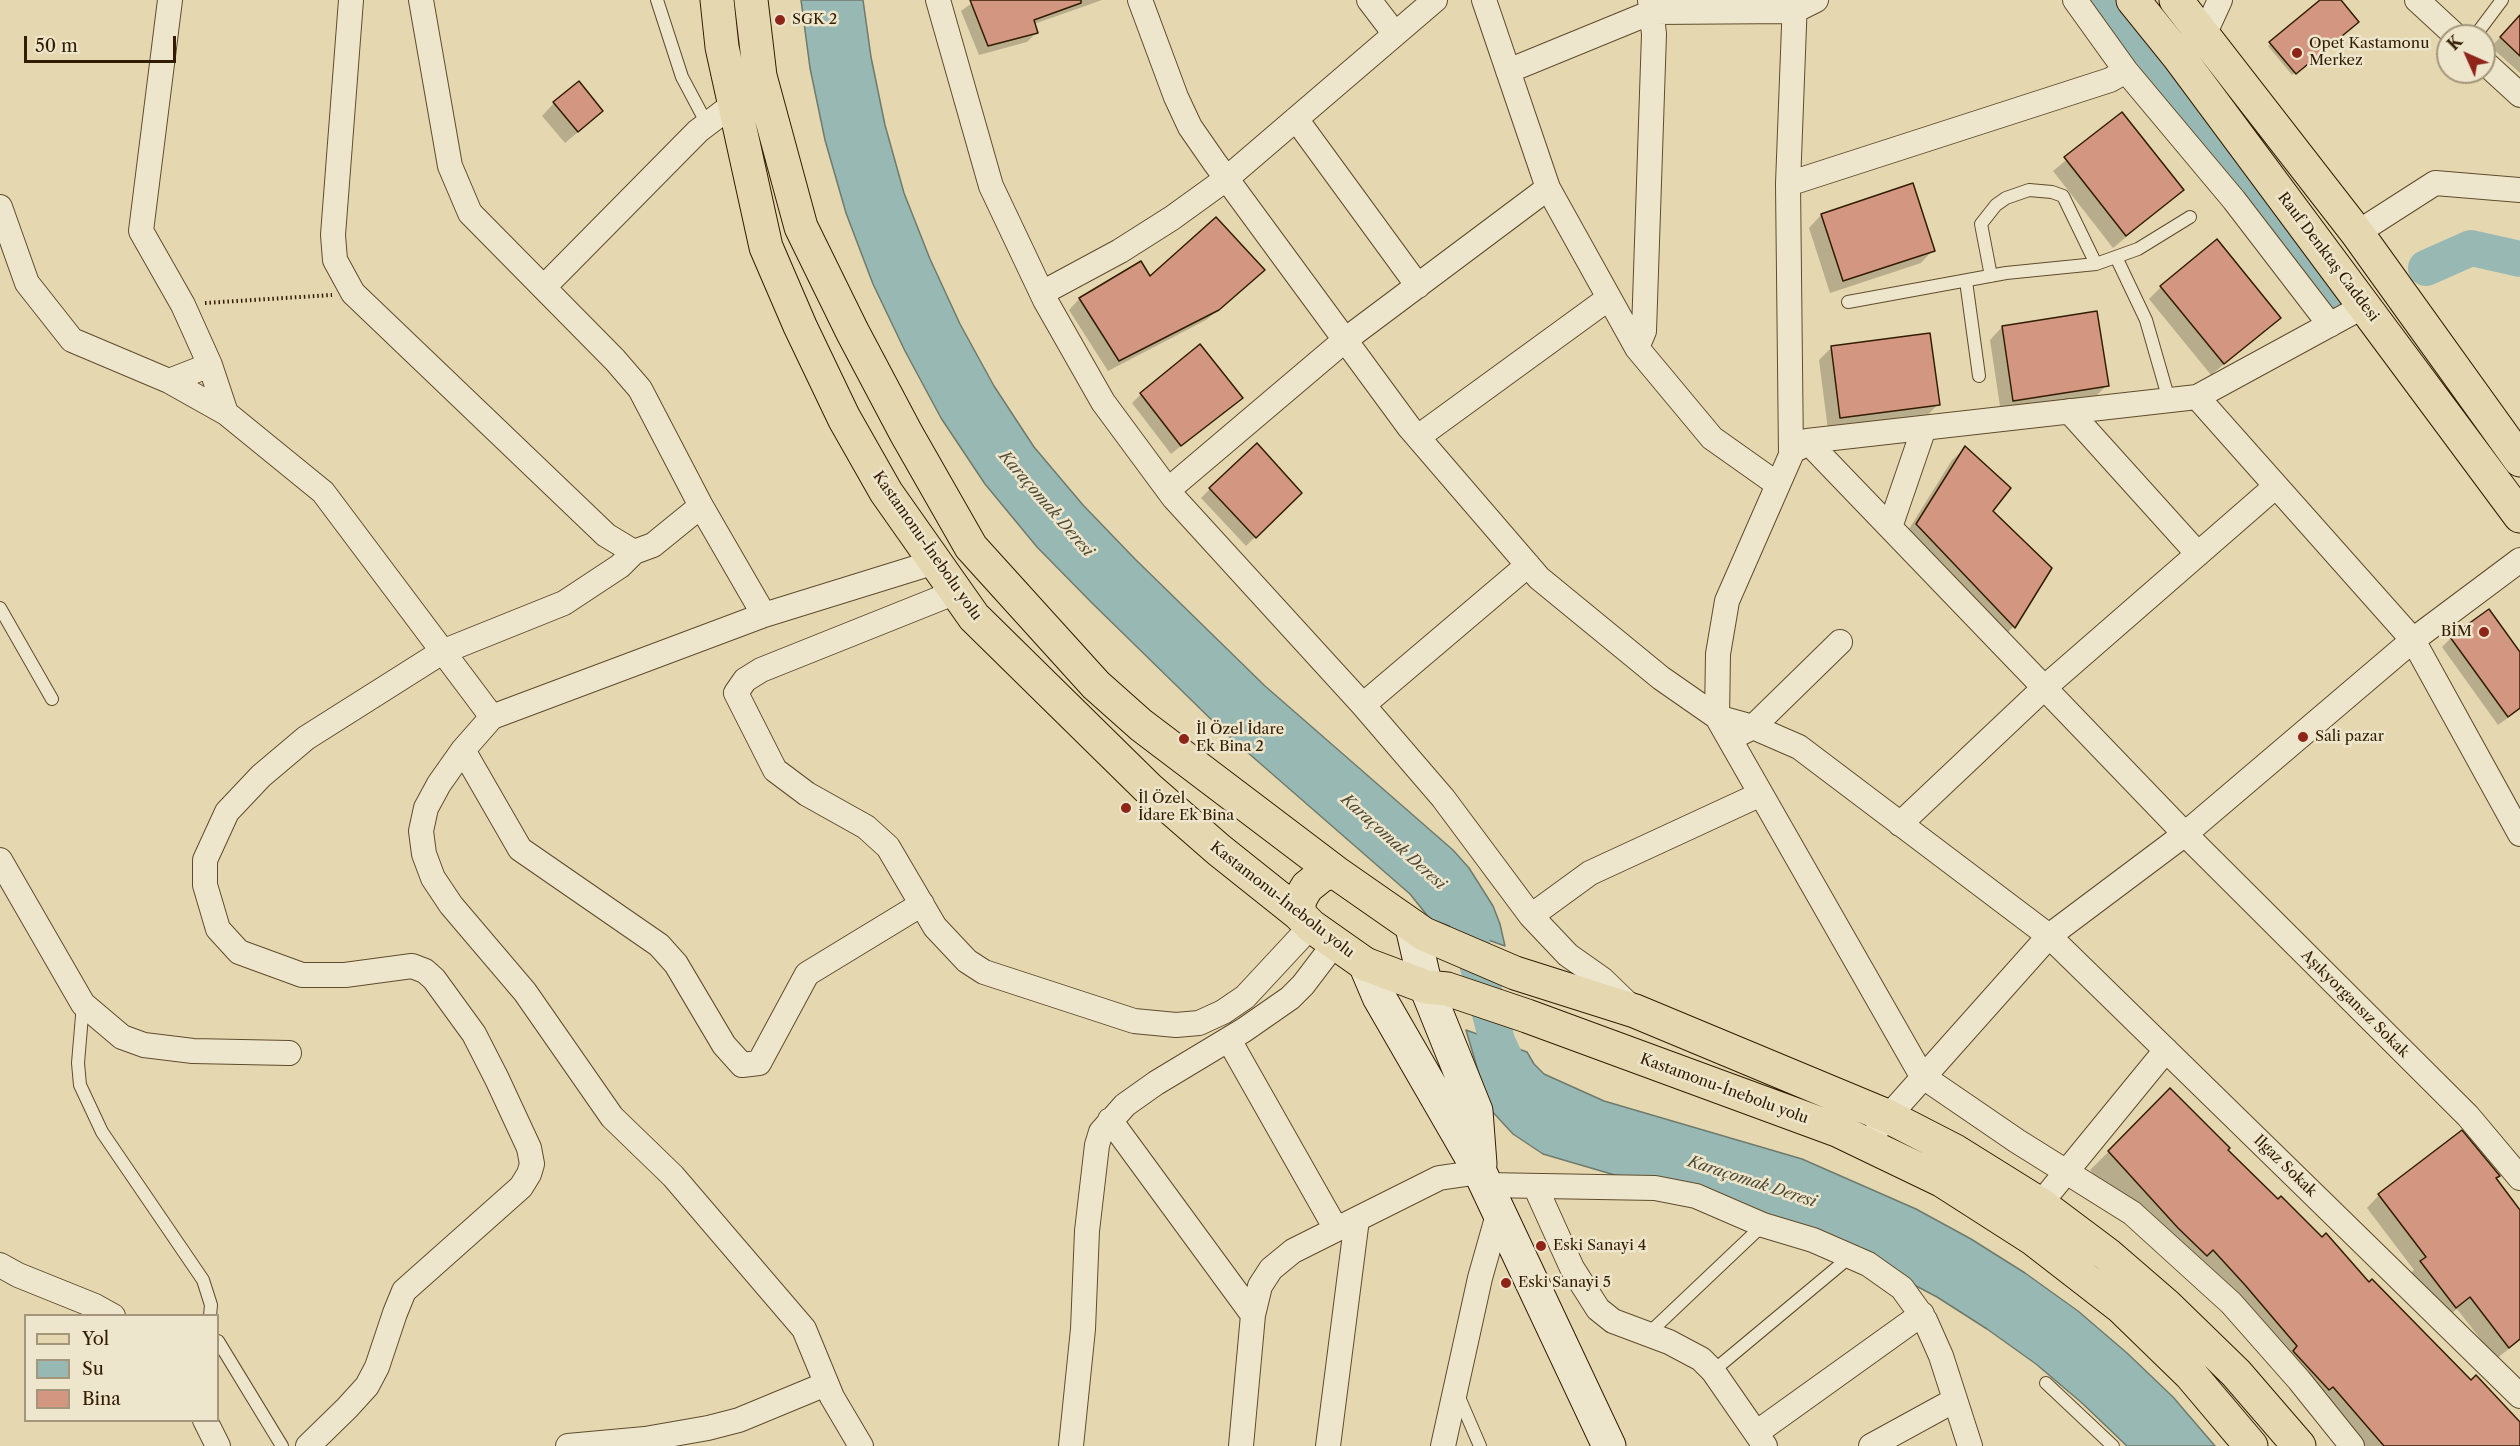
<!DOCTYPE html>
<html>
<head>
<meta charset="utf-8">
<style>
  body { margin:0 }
  #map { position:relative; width:2520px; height:1446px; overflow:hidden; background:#e5d8b0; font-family:"Libre Caslon Text",serif }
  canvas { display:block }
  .legend { position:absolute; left:24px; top:1314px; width:195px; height:108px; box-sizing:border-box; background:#eee6cc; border:2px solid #a3967a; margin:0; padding:8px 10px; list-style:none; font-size:18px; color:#321d00 }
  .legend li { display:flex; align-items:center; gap:12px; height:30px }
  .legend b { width:30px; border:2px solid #a3967a }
  .north { position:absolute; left:2436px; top:24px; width:60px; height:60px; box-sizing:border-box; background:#eee6cc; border:2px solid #a3967a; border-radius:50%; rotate:315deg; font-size:16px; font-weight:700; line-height:24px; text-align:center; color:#321d00 }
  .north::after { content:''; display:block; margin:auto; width:21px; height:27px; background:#8f2418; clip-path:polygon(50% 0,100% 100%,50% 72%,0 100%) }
  .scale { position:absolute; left:24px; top:36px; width:152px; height:27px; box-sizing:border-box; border:3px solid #321d00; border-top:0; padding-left:8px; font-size:18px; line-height:21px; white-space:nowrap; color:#321d00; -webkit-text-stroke:4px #eee6cc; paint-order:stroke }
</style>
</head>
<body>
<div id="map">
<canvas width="2520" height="1446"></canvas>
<ul class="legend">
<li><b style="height:8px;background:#e5d8b0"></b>Yol</li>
<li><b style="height:16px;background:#98b8b4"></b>Su</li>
<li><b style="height:16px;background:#d39781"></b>Bina</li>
</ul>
<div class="north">K</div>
<div class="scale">50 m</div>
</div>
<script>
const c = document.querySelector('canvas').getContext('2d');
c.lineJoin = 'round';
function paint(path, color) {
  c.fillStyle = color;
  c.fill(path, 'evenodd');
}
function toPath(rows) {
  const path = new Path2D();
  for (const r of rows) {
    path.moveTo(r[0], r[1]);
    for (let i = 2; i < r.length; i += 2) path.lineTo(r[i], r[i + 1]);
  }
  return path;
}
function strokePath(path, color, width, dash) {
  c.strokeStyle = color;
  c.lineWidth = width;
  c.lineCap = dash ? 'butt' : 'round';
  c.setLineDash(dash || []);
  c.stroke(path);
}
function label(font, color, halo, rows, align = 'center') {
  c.font = font + ' "Libre Caslon Text",serif';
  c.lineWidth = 5;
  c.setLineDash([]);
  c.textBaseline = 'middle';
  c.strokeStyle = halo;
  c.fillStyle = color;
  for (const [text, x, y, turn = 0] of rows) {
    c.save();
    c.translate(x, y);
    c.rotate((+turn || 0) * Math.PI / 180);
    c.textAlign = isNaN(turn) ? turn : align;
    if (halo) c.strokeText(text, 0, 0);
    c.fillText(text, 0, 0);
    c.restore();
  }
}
const water = toPath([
  [801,0,863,0,871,57,885,125,904,193,930,259,960,324,994,386,1034,447,1083,505,1135,559,1265,686,1453,850,1469,868,1493,906,1500,924,1505,946,1430,919,1410,894,1223,731,1092,603,1037,547,985,484,941,418,905,351,873,284,846,213,825,140,810,68,801,0],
  [1466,1030,1527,1052,1534,1064,1544,1074,1604,1101,1802,1159,1916,1209,1971,1239,2025,1273,2078,1311,2127,1353,2173,1397,2215,1446,2127,1446,2082,1403,2036,1364,1987,1329,1937,1297,1886,1270,1779,1223,1543,1154,1513,1134,1489,1108,1466,1030]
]);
paint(water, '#98b8b4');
strokePath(water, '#6f7a6c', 1.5);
paint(toPath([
  [976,0,1102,0,1034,24,1036,33,1027,42,979,55,961,11],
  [2323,0,2339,0,2355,24,2292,75,2268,46],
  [2520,16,2520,73,2491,47],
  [554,103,589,123,565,143,542,116],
  [2122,114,2182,190,2113,248,2053,171],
  [1912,185,1933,250,1921,263,1830,293,1809,228,1821,215],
  [1141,263,1150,278,1252,281,1206,320,1108,371,1069,310,1079,299],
  [2161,287,2279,318,2211,375,2149,299],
  [2002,327,2107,385,2094,398,2001,413,1990,340],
  [1831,348,1938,404,1926,417,1828,430,1819,360],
  [1141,394,1241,398,1171,454,1132,403],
  [1965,448,1990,511,2050,568,2013,627,2001,639,1904,537,1952,460],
  [1210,489,1300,493,1246,546,1201,498],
  [2451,638,2520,654,2520,709,2498,725,2442,647],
  [2170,1091,2226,1150,2471,1382,2520,1424,2520,1446,2349,1446,2280,1366,2159,1246,2090,1170],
  [2494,1179,2520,1212,2520,1340,2496,1359,2457,1309,2443,1320,2409,1275,2414,1270,2367,1208,2379,1195]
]), '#0003');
strokePath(toPath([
  [2101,0,2330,300],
  [2426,268,2471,248,2520,259],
  [1468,928,1497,1041,1517,1084]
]), '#98b8b4', 36);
const building = toPath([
  [970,0,1081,0,1081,3,1034,20,1038,33,988,46,970,0],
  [2320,0,2341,0,2359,22,2296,74,2269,42,2320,0],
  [2520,15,2520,56,2500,37,2520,15],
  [579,81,603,111,578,132,553,102,579,81],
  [2122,112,2184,190,2126,236,2064,157,2122,112],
  [1913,183,1935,251,1843,281,1821,214,1913,183],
  [1216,217,1265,270,1219,310,1119,361,1079,298,1141,261,1150,276,1216,217],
  [2217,239,2281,318,2224,364,2160,286,2217,239],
  [2097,311,2109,386,2013,401,2002,326,2097,311],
  [1930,333,1940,405,1840,418,1831,346,1930,333],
  [1200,344,1243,398,1181,446,1140,393,1200,344],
  [1257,443,1302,493,1256,538,1209,488,1257,443],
  [1965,446,2011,488,1993,511,2052,568,2015,628,1916,524,1965,446],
  [2489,609,2520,652,2520,708,2508,717,2450,637,2489,609],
  [2170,1088,2230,1148,2228,1150,2278,1199,2281,1196,2322,1237,2326,1233,2369,1282,2372,1279,2471,1380,2476,1375,2520,1422,2520,1446,2384,1446,2333,1387,2329,1390,2293,1351,2297,1346,2245,1285,2213,1250,2207,1256,2178,1228,2108,1151,2170,1088],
  [2462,1130,2500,1176,2496,1178,2520,1210,2520,1339,2509,1348,2470,1297,2456,1308,2420,1261,2426,1257,2378,1194,2462,1130]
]);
paint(building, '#d39781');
strokePath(building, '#321d00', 1.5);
const service = toPath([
  [657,0,682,77,707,124],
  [2475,36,2502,0],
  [2116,257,2146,320,2169,400],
  [1991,276,1981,224,1996,205,2006,198,2029,190,2052,192,2063,196,2096,264],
  [1966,281,1979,376],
  [1848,302,2006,273,2096,264,2138,249,2190,217],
  [0,608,52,699],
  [83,1004,78,1063,80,1085,102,1132,203,1280,211,1305,210,1316],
  [1648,1334,1763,1225],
  [218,1341,282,1446],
  [1713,1371,1851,1256],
  [2046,1383,2113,1446],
  [1458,1395,1480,1446]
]);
const minor = toPath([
  [351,0,333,235,335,260,353,293,606,535,634,552,653,545,701,506],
  [421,0,450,166,470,213,615,360,640,389,701,506,764,615],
  [938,0,991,186,1045,300,1103,402,1174,498,1363,705,1443,798,1531,916,1568,955,1602,979,1631,1007],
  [1140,0,1176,97,1190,127,1215,163,1409,427,1539,578,1661,678,1717,717,1753,727,1799,747,2049,936,2520,1396],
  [1369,0,1395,34],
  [1484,0,1548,188,1637,348,1712,438,1777,484],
  [1795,0,1788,184,1791,455,1727,601,1718,654,1717,717,1922,1076,2017,1141,2132,1213,2231,1303,2299,1380,2352,1446],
  [2075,0,2126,71,2234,200,2330,325],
  [2417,0,2456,36],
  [2204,35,2220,0],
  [2484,62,2520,95],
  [1508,71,1652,12,1794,11,1816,0],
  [1296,119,1418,286],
  [1788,184,2110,80,2126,71],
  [0,207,27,283,72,340,169,381,226,413,323,492,492,717,764,615,935,562],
  [2357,233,2435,183,2520,190],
  [544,287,698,131,735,103],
  [1042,293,1120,251,1172,218,1226,179,1435,0],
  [1637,348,1644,331,1654,34,1650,0],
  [210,365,226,413],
  [169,381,210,365,183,305,141,231,170,0],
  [2197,397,2413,640,2520,834],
  [2069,411,2198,554],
  [1418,437,1609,298],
  [1807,441,2185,834,2468,1116,2520,1178],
  [1799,448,1807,441,2197,397,2364,306],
  [1168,490,1345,340,1548,188],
  [1890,527,1924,428],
  [956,592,761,670,745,680,736,693,775,770,807,794,866,827,888,847,935,927,967,961,984,972,1134,1021,1176,1025,1199,1023,1223,1012,1245,997,1311,926],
  [1363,705,1528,565],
  [492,717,463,750,439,784,426,808,421,831,424,854,433,878,451,905,525,992,612,1117,673,1176,804,1329,832,1397,861,1446],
  [1739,734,1753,727,1840,642],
  [463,750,520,849,659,945,676,964,724,1045,742,1065,759,1063,807,974,922,904],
  [1900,824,2044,688,2276,486],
  [0,860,83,1004,122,1037,144,1045,193,1051,289,1053],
  [1531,916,1590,873,1761,794],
  [1229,1040,1336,1229],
  [1110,1120,1253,1315],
  [1878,1128,2049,936,2185,834,2413,640,2520,560],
  [1486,1185,1655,1188,1696,1196,1763,1225,1813,1240,1868,1264,1902,1288,1925,1320,1941,1356,1970,1446],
  [1535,1186,1572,1268,1598,1309,1613,1321,1669,1342,1701,1359,1713,1371,1765,1446],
  [2040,1204,2166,1050],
  [0,1265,18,1275,95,1306,113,1316],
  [205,1420,218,1446],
  [1756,1433,1922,1314],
  [308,1446,347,1408,367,1386,377,1367,395,1313,404,1291,521,1187,529,1174,532,1164,529,1148,497,1079,474,1034,434,979,425,971,412,966,345,975,302,975,239,952,218,929,205,885,205,860,227,812,261,776,306,738,442,652,564,603,620,566,634,552],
  [568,1446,645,1439,708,1428,739,1420,826,1384],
  [1071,1446,1083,1329,1087,1231,1097,1145,1101,1132,1125,1105,1156,1083,1244,1030,1290,998,1303,985,1335,943],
  [1241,1446,1253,1315,1260,1286,1271,1269,1293,1251,1439,1178,1480,1172],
  [1328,1446,1357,1219],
  [1443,1446,1480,1278,1499,1211],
  [1871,1446,1955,1400]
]);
const secondary = toPath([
  [1412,927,1426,987,1476,1111,1480,1164],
  [1365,964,1379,997,1480,1172,1609,1446]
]);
const primary = toPath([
  [717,0,722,47,766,247,800,326,844,418,886,492,974,617,1149,789,1219,850,1298,913,1311,926,1365,964,1426,987,1447,989,1527,1016,1837,1130,1943,1181,2032,1238,2121,1307,2191,1375,2251,1446],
  [751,0,760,76,801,227,852,331,906,433,971,547,1096,685,1141,725,1335,872,1424,934,1515,973,1635,1011,1887,1116,1955,1151,2040,1204,2108,1255,2167,1306,2236,1373,2299,1446],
  [2133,0,2179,57,2520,516],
  [2176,0,2357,233,2520,460],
  [1298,913,1300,899,1307,887,1322,875,1335,872]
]);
strokePath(service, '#5f4c2c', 14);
strokePath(minor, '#5f4c2c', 26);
strokePath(secondary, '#321d00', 35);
strokePath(primary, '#321d00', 35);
strokePath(toPath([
  [205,303,332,295]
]), '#321d00', 4, [1.5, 3]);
strokePath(service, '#eee6cc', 12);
strokePath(minor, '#eee6cc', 24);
strokePath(secondary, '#eee6cc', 33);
strokePath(primary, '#e5d8b0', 33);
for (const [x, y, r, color] of [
  [780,20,6,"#8f2418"],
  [2297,53,6,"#8f2418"],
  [2484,632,6,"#8f2418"],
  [2303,737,6,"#8f2418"],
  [1184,739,6,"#8f2418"],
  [1126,808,6,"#8f2418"],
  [1541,1246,6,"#8f2418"],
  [1506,1283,6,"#8f2418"]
]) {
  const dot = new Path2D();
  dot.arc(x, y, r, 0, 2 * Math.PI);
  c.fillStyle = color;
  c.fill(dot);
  strokePath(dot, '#eee6cc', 2);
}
label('15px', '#321d00', '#eee6cc', [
  ["SGK 2",792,20],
  ["Opet Kastamonu",2309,44],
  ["Merkez",2309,61],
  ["BİM",2472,632,"right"],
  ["İl Özel İdare",1196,730],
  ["Ek Bina 2",1196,747],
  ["Sali pazar",2315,737],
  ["İl Özel",1138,799],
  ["İdare Ek Bina",1138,816],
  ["Eski Sanayi 4",1553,1246],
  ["Eski Sanayi 5",1518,1283]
], 'left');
label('15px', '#321d00', '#eee6cc', [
  ["Rauf Denktaş Caddesi",2328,257,53],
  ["Kastamonu-İnebolu yolu",927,546,55],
  ["Kastamonu-İnebolu yolu",1282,900,38],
  ["Aşıkyorgansız Sokak",2355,1004,45],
  ["Kastamonu-İnebolu yolu",1724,1089,20],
  ["Ilgaz Sokak",2285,1166,44]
]);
label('italic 16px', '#514c36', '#eee6cc', [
  ["Karaçomak Deresi",1046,504,49],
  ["Karaçomak Deresi",1393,842,42],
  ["Karaçomak Deresi",1752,1182,18]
]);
</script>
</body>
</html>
